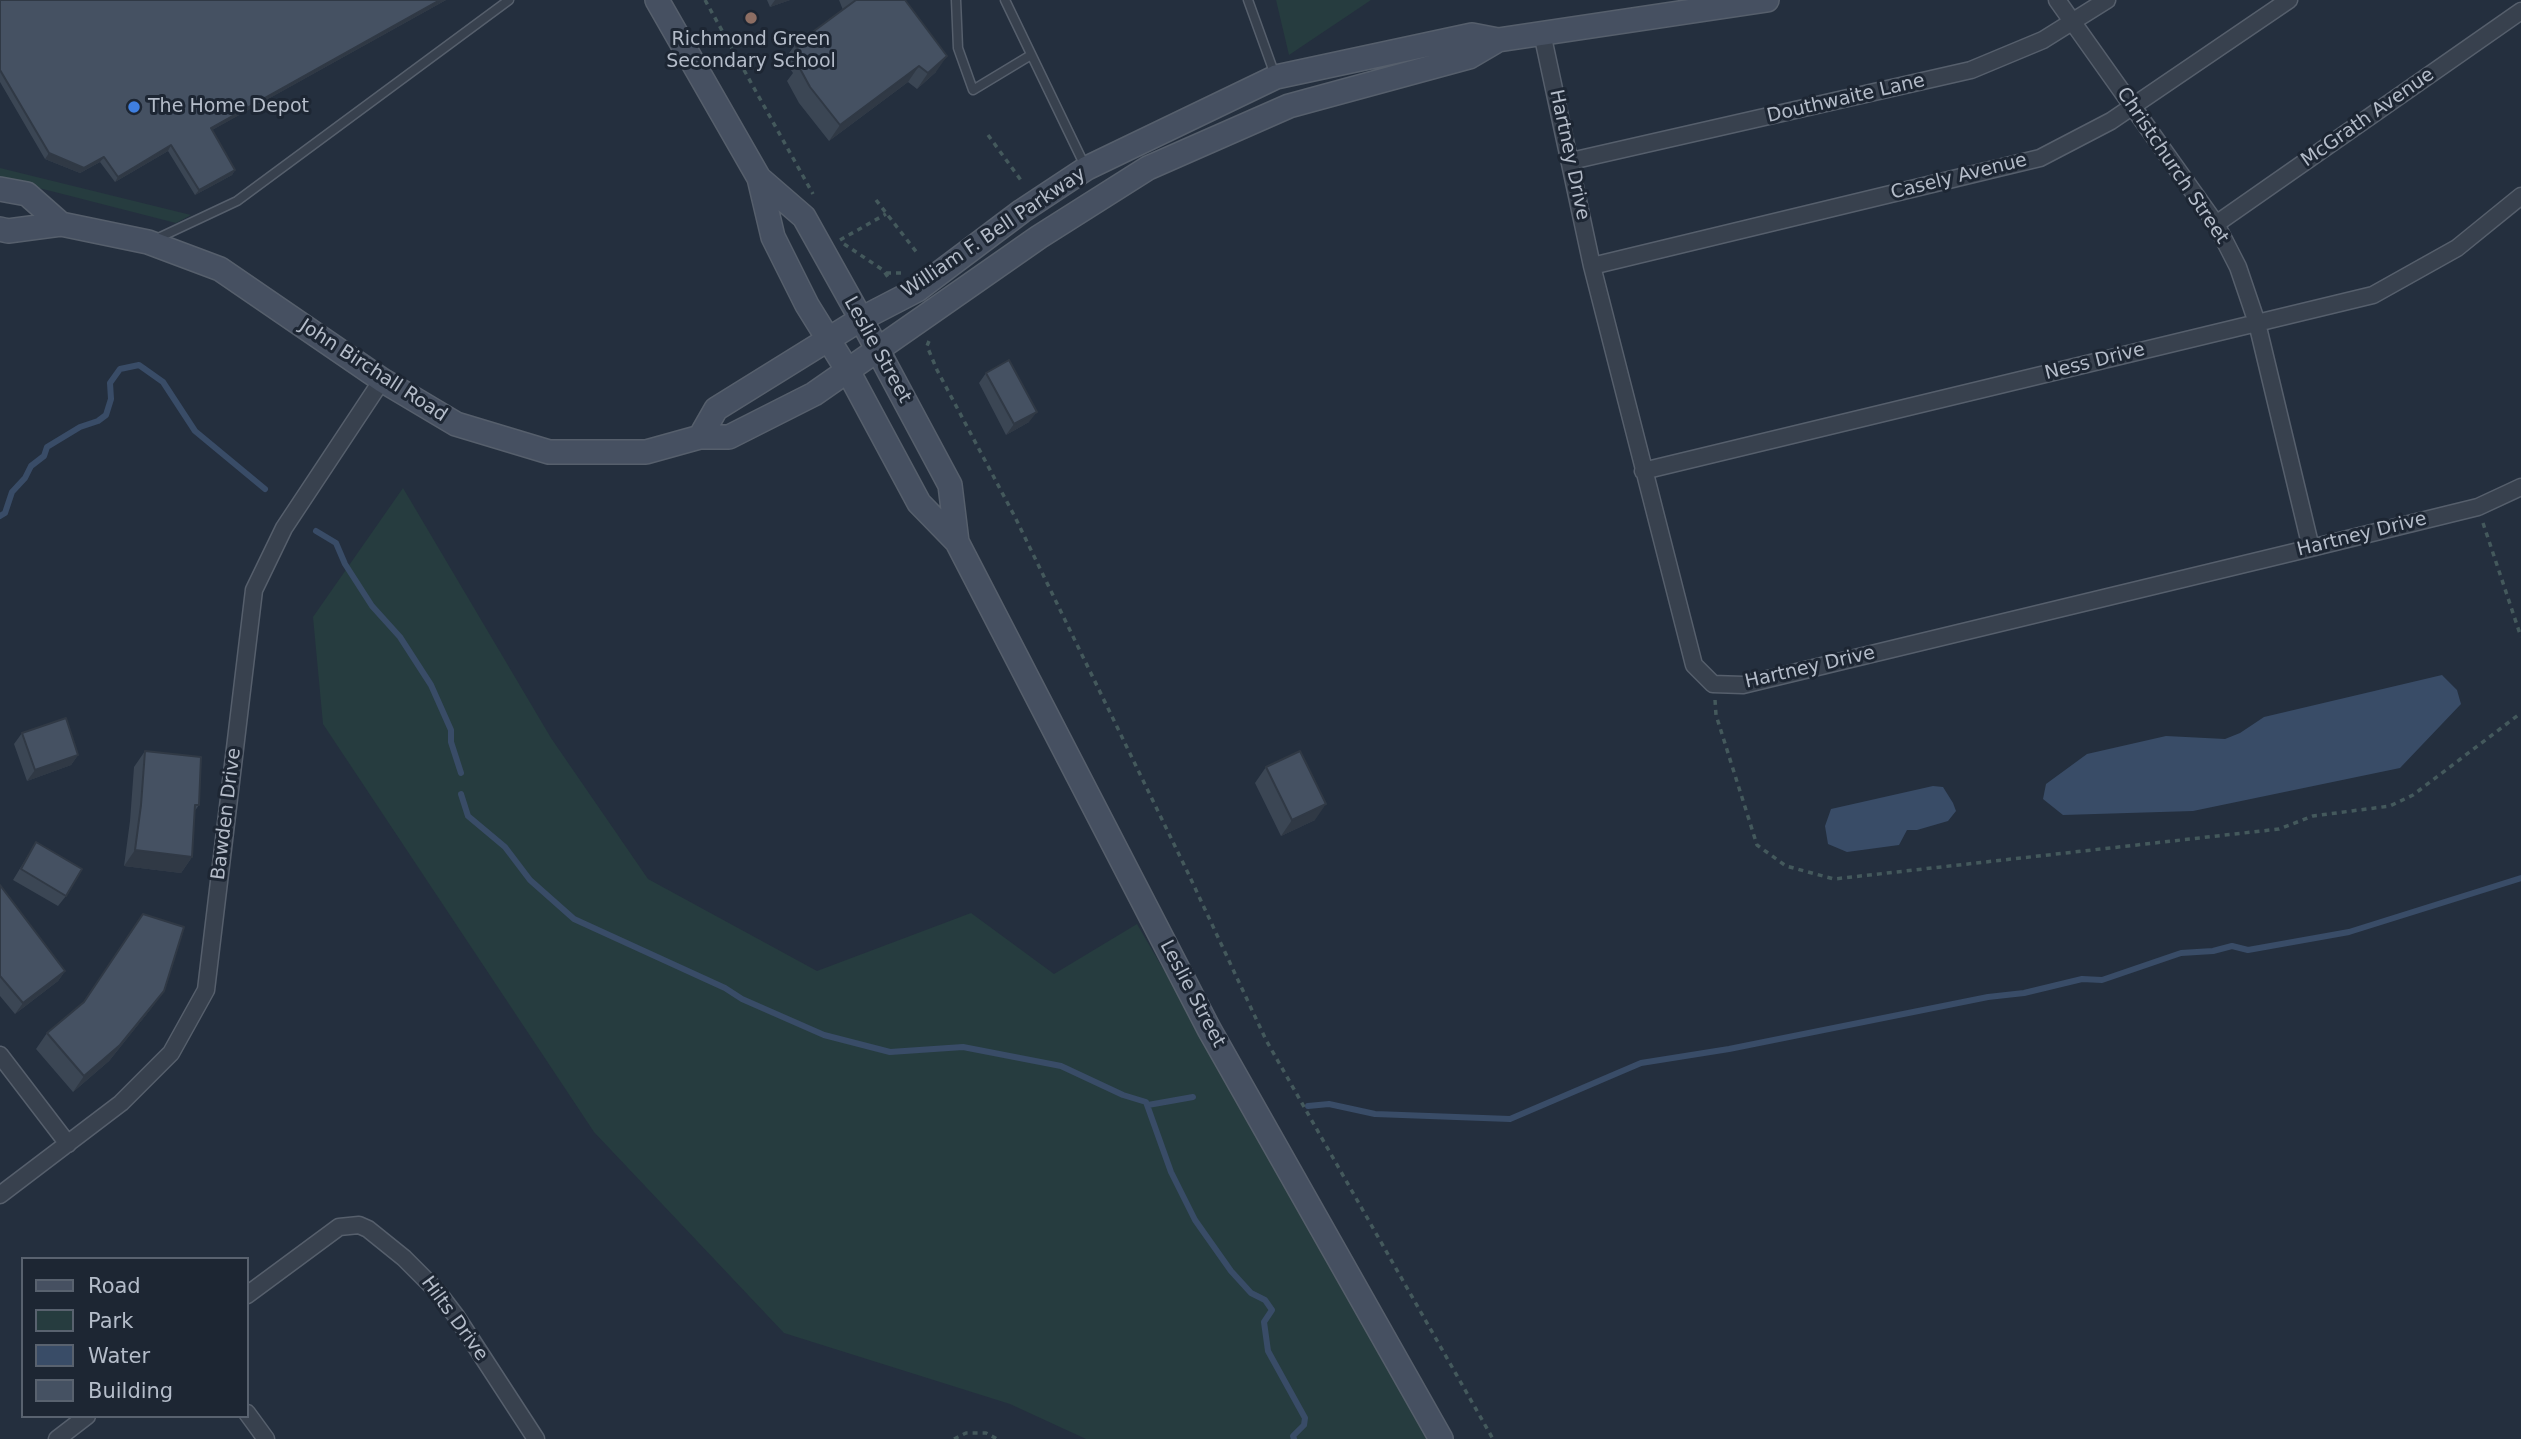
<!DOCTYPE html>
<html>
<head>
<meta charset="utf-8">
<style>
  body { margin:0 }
  #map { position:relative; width:2521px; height:1439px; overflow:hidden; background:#242f3e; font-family:"DejaVu Sans",sans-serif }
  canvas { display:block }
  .legend { position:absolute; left:21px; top:1257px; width:228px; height:161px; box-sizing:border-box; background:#1d2633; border:2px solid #59626f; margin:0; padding:9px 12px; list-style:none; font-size:21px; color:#b4bcc9 }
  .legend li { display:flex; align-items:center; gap:14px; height:35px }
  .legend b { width:35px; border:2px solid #59626f }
</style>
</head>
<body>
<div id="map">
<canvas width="2521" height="1439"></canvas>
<ul class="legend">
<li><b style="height:9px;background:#465061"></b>Road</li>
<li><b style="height:19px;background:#263c3f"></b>Park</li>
<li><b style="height:19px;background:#394c67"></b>Water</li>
<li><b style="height:19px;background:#455162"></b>Building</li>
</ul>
</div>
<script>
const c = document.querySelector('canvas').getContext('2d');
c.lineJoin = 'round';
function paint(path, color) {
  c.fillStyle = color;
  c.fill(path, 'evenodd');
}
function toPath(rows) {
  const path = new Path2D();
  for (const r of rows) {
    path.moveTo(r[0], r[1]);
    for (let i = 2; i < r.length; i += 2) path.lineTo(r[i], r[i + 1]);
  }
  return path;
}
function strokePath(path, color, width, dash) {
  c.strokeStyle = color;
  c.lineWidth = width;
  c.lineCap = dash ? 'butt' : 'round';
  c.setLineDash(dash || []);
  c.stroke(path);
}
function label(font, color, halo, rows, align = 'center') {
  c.font = font + ' "DejaVu Sans",sans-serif';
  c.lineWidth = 6;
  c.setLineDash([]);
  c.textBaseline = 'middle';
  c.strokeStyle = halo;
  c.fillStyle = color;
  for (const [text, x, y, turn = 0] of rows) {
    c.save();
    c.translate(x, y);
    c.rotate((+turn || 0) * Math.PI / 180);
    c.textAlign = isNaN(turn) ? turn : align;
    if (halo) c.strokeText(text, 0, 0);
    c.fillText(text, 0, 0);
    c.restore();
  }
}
paint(toPath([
  [1276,0,1371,0,1289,55],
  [0,168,191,215,176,223,0,178],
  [403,488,551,738,648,879,817,971,971,913,1054,974,1137,924,1437,1439,1086,1439,1010,1404,784,1333,594,1132,323,724,313,617]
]), '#263c3f');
paint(toPath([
  [2442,675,2457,690,2461,704,2400,768,2193,811,2063,815,2043,799,2046,784,2087,754,2166,736,2225,739,2240,733,2264,717],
  [1933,786,1943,787,1953,803,1956,811,1948,821,1917,830,1907,830,1899,845,1847,852,1828,844,1825,826,1831,809]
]), '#394c67');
strokePath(toPath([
  [0,516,5,513,12,492,25,478,31,466,44,456,47,447,80,427,98,421,106,415,111,399,110,383,120,369,139,365,163,382,195,431,265,489],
  [316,531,336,543,345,564,372,606,400,637,431,685,451,730,451,742,461,773],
  [461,794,468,816,505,847,530,880,574,919,725,988,742,999,824,1035,890,1052,963,1047,1061,1066,1123,1095,1146,1102,1171,1172,1195,1220,1231,1271,1251,1293,1265,1300,1272,1310,1264,1322,1268,1351,1305,1418,1304,1425,1293,1436,1294,1439],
  [1148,1105,1193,1097],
  [1308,1106,1329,1104,1375,1114,1510,1119,1641,1063,1729,1049,1988,997,2024,993,2082,979,2102,980,2181,953,2213,951,2232,946,2248,950,2349,932,2521,878]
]), '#394c67', 6);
const lane = toPath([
  [956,0,958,48,973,90,1031,55],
  [1005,0,1085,166],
  [1248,0,1275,75],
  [154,240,237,201,509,0]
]);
const street = toPath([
  [2057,0,2216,224,2238,267,2257,323,2311,548],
  [1542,33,1592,266,1694,665,1713,684,1743,685,2311,548,2478,507,2521,487],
  [1571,161,1971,70,2043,40,2107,0],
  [2216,224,2521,11],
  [1592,266,2040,158,2111,121,2289,0],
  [1643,471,2373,295,2457,248,2521,196],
  [0,1055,68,1144],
  [0,1195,121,1103,171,1053,206,990,254,590,284,528,382,380],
  [247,1295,339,1227,359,1225,368,1229,404,1258,437,1291,456,1316,536,1439],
  [247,1413,266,1439],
  [57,1439,87,1416]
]);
const secondary = toPath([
  [657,0,759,178,773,237,807,305,848,371,919,503,957,542,1209,1029,1441,1439],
  [759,178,804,217,861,319,950,485,957,542],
  [0,189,27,194,61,224],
  [0,229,8,231,61,224,148,242,220,269,382,380,456,424,549,452,646,452,700,437,729,437,814,394,1039,237,1148,168,1289,106,1469,57,1498,40],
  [700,437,716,409,861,319,917,290,1022,211,1087,168,1276,77,1472,35,1498,40,1767,0]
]);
strokePath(lane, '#565f6c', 11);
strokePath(street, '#565f6c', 19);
strokePath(secondary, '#565f6c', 26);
strokePath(toPath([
  [705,0,813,194],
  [988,135,1023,183],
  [876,200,918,254],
  [840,240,886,214],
  [844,244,883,270,890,280],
  [886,273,903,273],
  [929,341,927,346,937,370,1015,517,1188,873,1266,1040,1493,1439],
  [2483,523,2521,637],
  [1715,700,1716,715,1757,845,1786,866,1834,879,2279,829,2313,816,2390,806,2413,795,2521,713],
  [954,1439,966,1433,986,1433,997,1439]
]), '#44595c', 3.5, [5, 5]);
strokePath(lane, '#38414e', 8);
strokePath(street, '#38414e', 16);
strokePath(secondary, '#465061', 23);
paint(toPath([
  [0,0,446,0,212,130,235,170,232,175,195,195,168,151,115,182,100,162,80,173,45,159,0,82],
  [767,0,790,0,770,7],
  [839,0,905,0,936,72,917,89,908,82,829,141,799,103,787,81,793,73,784,60,795,45,843,10],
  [986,373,1029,422,1006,435,979,383],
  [22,733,78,755,71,765,27,781,14,744],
  [145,751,199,805,194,812,192,857,181,873,124,866,130,821,134,767],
  [1266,767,1315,820,1281,836,1255,783],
  [36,842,66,896,58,906,13,880],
  [0,885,65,971,58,981,15,1014,0,996],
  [153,1006,109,1061,73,1092,36,1049,47,1033]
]), '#3b4654');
paint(toPath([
  [440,0,446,0,207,133,211,128],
  [775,0,790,0,770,7],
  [947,56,936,72,917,89,928,73],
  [919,66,908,82,829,141,840,125],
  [171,145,168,151,115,182,118,177],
  [49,153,104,157,100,162,80,173,45,159],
  [235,170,232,175,195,195,199,190],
  [1037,412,1029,422,1006,435,1014,424],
  [78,755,71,765,27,781,35,770],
  [1326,804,1315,820,1281,836,1292,820],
  [135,850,192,857,181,873,124,866],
  [65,971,58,981,15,1014,23,1003],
  [164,991,153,1006,109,1061,73,1092,84,1076]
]), '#303945');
const building = toPath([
  [0,0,440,0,211,128,235,170,199,190,171,145,118,177,104,157,84,168,49,153,0,70,0,0],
  [856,0,905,0,947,56,928,73,919,66,840,125,810,87,798,65,806,61,795,45,856,0],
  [1009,360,1037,412,1014,424,986,373,1009,360],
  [66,718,78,755,35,770,22,733,66,718],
  [145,751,201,757,199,805,195,805,192,857,135,850,141,805,145,751],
  [1300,751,1326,804,1292,820,1266,767,1300,751],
  [36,842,82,869,66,896,21,869,36,842],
  [0,885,65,971,23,1003,0,976,0,885],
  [143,914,184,927,164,991,120,1045,84,1076,47,1033,84,1002,143,914]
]);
paint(building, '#455162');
strokePath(building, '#303945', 2);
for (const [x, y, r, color] of [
  [751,18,7,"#8d6e63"],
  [134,107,7,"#3f7fe0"]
]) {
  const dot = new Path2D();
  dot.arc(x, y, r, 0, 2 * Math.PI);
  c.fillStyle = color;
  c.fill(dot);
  strokePath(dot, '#1d2633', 2.5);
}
label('19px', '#b4bcc9', '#1d2633', [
  ["Richmond Green",751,40],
  ["Secondary School",751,62],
  ["The Home Depot",148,107,"left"]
]);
label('19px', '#b4bcc9', '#1d2633', [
  ["Douthwaite Lane",1846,99,-13],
  ["McGrath Avenue",2368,118,-35],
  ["Hartney Drive",1569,155,78],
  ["Christchurch Street",2172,166,56],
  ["Casely Avenue",1959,177,-14],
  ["William F. Bell Parkway",994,233,-34],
  ["Leslie Street",877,350,61],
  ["Ness Drive",2095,362,-14],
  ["John Birchall Road",373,371,33],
  ["Hartney Drive",2362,535,-14],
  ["Hartney Drive",1810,668,-13],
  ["Bawden Drive",227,814,-83],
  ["Leslie Street",1192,994,62],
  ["Hilts Drive",454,1319,54]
]);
</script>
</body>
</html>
